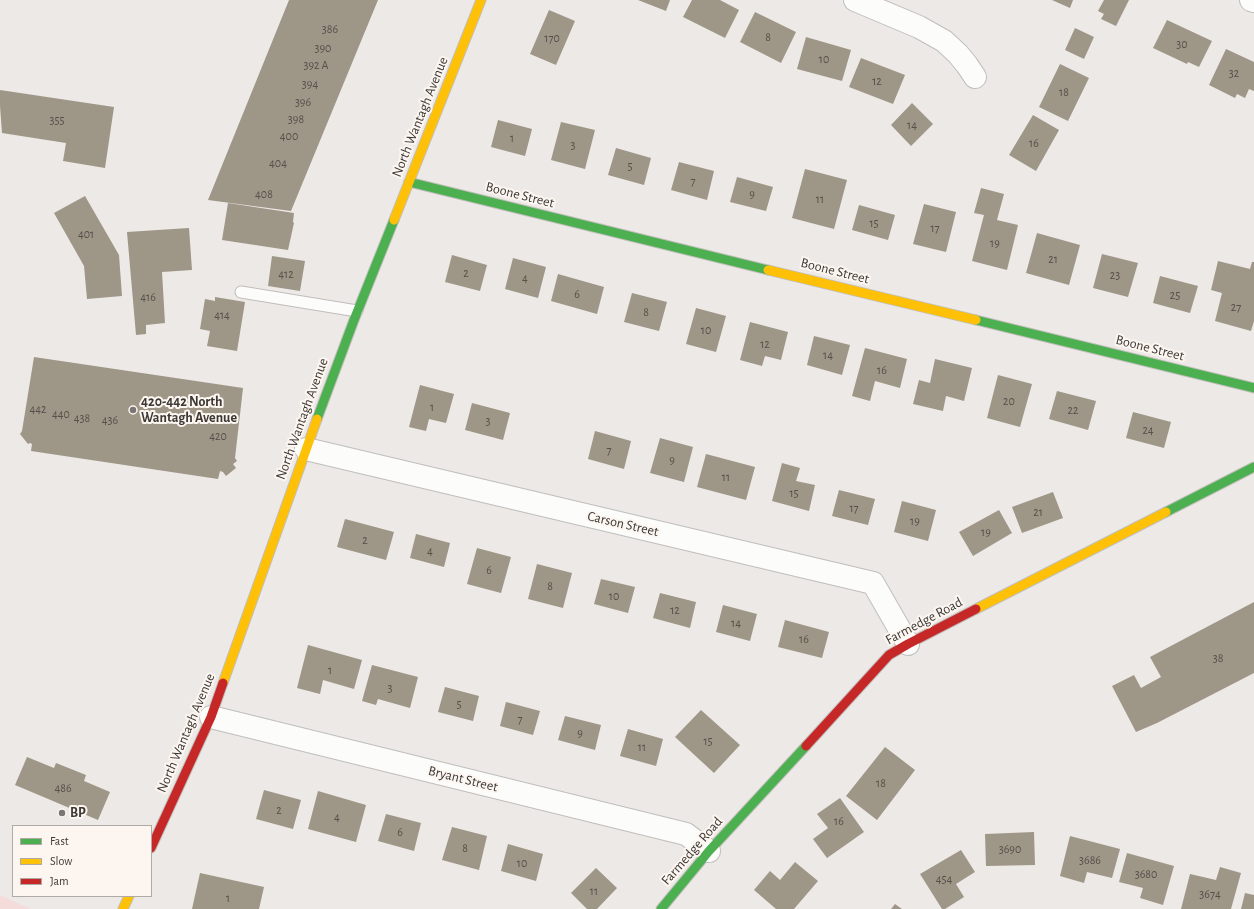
<!DOCTYPE html>
<html>
<head>
<meta charset="utf-8">
<style>
  body { margin:0 }
  #map { position:relative; width:1254px; height:909px; overflow:hidden; background:#ede9e6; font-family:"Alegreya Sans",sans-serif }
  canvas { display:block }
  .legend { position:absolute; left:12px; top:825px; width:140px; height:72px; box-sizing:border-box; background:#fdf6f0; border:1px solid #afaaa5; margin:0; padding:5px 7px; list-style:none; font-size:12px; color:#3b3835 }
  .legend li { display:flex; align-items:center; gap:8px; height:20px }
  .legend b { width:20px; border:1px solid #afaaa5 }
</style>
</head>
<body>
<div id="map">
<canvas width="1254" height="909"></canvas>
<ul class="legend">
<li><b style="height:5px;background:#4caf50"></b>Fast</li>
<li><b style="height:5px;background:#ffc107"></b>Slow</li>
<li><b style="height:5px;background:#c62828"></b>Jam</li>
</ul>
</div>
<script>
const c = document.querySelector('canvas').getContext('2d');
c.lineJoin = 'round';
function paint(path, color) {
  c.fillStyle = color;
  c.fill(path, 'evenodd');
}
function toPath(rows) {
  const path = new Path2D();
  for (const r of rows) {
    path.moveTo(r[0], r[1]);
    for (let i = 2; i < r.length; i += 2) path.lineTo(r[i], r[i + 1]);
  }
  return path;
}
function strokePath(path, color, width, dash) {
  c.strokeStyle = color;
  c.lineWidth = width;
  c.lineCap = dash ? 'butt' : 'round';
  c.setLineDash(dash || []);
  c.stroke(path);
}
function label(font, color, halo, rows, align = 'center') {
  c.font = font + ' "Alegreya Sans",sans-serif';
  c.lineWidth = 4;
  c.setLineDash([]);
  c.textBaseline = 'middle';
  c.strokeStyle = halo;
  c.fillStyle = color;
  for (const [text, x, y, turn = 0] of rows) {
    c.save();
    c.translate(x, y);
    c.rotate((+turn || 0) * Math.PI / 180);
    c.textAlign = isNaN(turn) ? turn : align;
    if (halo) c.strokeText(text, 0, 0);
    c.fillText(text, 0, 0);
    c.restore();
  }
}
paint(toPath([
  [0,895,31,909,0,909]
]), '#f4dcdb');
paint(toPath([
  [289,0,378,0,291,211,208,200],
  [638,0,670,0,666,11],
  [692,0,720,0,739,10,725,38,683,17],
  [1052,0,1073,0,1070,8],
  [1104,0,1129,0,1116,26,1101,19,1104,14,1098,11],
  [549,10,575,21,556,65,530,54],
  [755,12,796,32,781,63,740,42],
  [1167,20,1212,41,1199,67,1188,62,1187,64,1153,48],
  [1075,28,1094,37,1084,59,1065,50],
  [806,37,851,50,842,81,797,69],
  [1226,49,1254,62,1254,91,1249,89,1245,98,1237,94,1235,98,1209,85],
  [861,58,905,75,893,104,849,87],
  [1060,64,1089,78,1068,121,1039,107],
  [0,90,114,107,105,168,63,161,66,143,2,133,0,106],
  [912,103,933,124,911,146,891,125],
  [1033,115,1059,130,1036,171,1009,155],
  [498,120,532,129,525,156,491,147],
  [561,122,595,130,585,169,551,160],
  [616,148,651,158,644,185,608,175],
  [679,162,714,171,707,200,671,190],
  [805,169,847,180,834,229,792,218],
  [737,177,773,187,766,211,730,202],
  [981,188,1004,194,997,220,1018,225,1007,270,972,261,984,215,974,213],
  [85,196,119,255,122,296,87,299,84,266,54,213],
  [228,203,294,213,293,222,294,223,288,250,222,240],
  [924,204,956,212,946,252,913,244],
  [859,205,895,215,888,240,852,230],
  [189,228,192,270,162,272,165,323,146,325,146,334,136,335,127,232],
  [1037,233,1080,245,1069,285,1026,273],
  [1102,254,1138,263,1128,297,1093,288],
  [452,255,487,265,480,291,445,282],
  [272,256,305,261,300,291,268,286],
  [513,258,546,267,538,298,505,289],
  [1218,261,1250,269,1252,262,1254,262,1254,321,1251,331,1215,321,1222,293,1211,290],
  [558,274,604,287,597,314,551,301],
  [1160,276,1198,286,1190,313,1153,303],
  [632,293,667,302,659,331,624,322],
  [215,297,245,302,237,351,207,346,210,331,200,329,205,299,215,301],
  [696,308,726,316,716,352,686,344],
  [750,322,788,332,781,360,765,356,762,366,740,360],
  [814,336,850,345,842,375,807,365],
  [865,348,907,359,900,388,875,381,870,401,852,396],
  [34,357,243,388,235,458,237,461,233,464,236,468,226,476,223,472,220,471,218,479,31,451,32,444,30,443,28,444,20,434,22,431],
  [935,359,972,368,964,401,946,396,943,411,913,404,919,380,930,383],
  [998,375,1032,384,1020,427,987,418],
  [420,385,454,394,446,423,429,419,426,431,409,427],
  [1057,391,1096,401,1088,430,1049,419],
  [472,403,510,413,503,440,465,430],
  [1133,412,1171,422,1164,448,1126,438],
  [595,431,631,441,624,469,588,459],
  [660,438,693,447,684,482,650,473],
  [706,454,755,467,746,500,697,487],
  [782,463,800,468,796,481,815,485,809,511,772,501],
  [839,490,875,499,868,525,832,516],
  [1053,492,1063,518,1022,533,1012,507],
  [902,501,936,510,928,541,894,532],
  [999,510,1012,533,973,556,959,532],
  [345,519,394,532,386,560,337,547],
  [416,534,450,543,444,567,410,558],
  [477,548,511,557,501,593,467,584],
  [537,564,572,573,563,608,528,599],
  [601,579,635,587,628,613,594,604],
  [660,593,696,602,690,628,653,618],
  [1254,602,1254,673,1157,723,1136,732,1112,686,1134,675,1141,688,1161,677,1150,657],
  [723,605,757,614,750,641,716,632],
  [785,620,829,632,822,658,778,647],
  [308,645,362,660,354,689,323,680,320,694,297,688],
  [372,665,418,677,410,708,378,699,376,705,362,701],
  [445,687,479,696,473,721,438,712],
  [506,702,540,711,533,735,500,726],
  [701,710,740,745,714,773,675,737],
  [565,716,601,725,595,750,558,740],
  [628,729,663,739,656,766,620,756],
  [885,747,915,770,877,820,846,796],
  [27,757,54,768,56,763,86,775,84,781,110,792,98,820,15,785],
  [264,790,301,800,293,829,256,819],
  [318,791,366,805,356,842,308,829],
  [840,798,864,832,827,858,813,839,828,828,817,814],
  [386,814,421,823,414,851,378,841],
  [452,827,487,836,479,870,442,860],
  [1034,832,1035,865,986,866,985,834],
  [1070,836,1120,849,1112,878,1087,872,1084,883,1060,876],
  [508,844,543,854,536,881,501,871],
  [961,850,975,872,956,884,964,897,945,909,942,909,920,874],
  [1127,853,1174,866,1163,905,1140,898,1143,888,1119,882],
  [795,862,818,881,794,909,776,909,754,890,770,871,780,880],
  [1220,867,1241,873,1231,909,1181,909,1190,874,1216,880],
  [596,868,617,888,597,909,587,909,571,893],
  [200,873,264,887,259,909,192,909],
  [1245,893,1254,895,1254,909,1241,909],
  [895,904,902,909,891,909]
]), '#9e9687');
const lane = toPath([
  [241,292,357,311]
]);
const street = toPath([
  [855,0,919,27,944,41,958,54,967,65,975,77],
  [1251,0,1254,1],
  [306,449,873,583,908,644],
  [211,717,686,834,709,851]
]);
const fast = toPath([
  [409,182,768,270],
  [976,320,1254,388],
  [317,419,354,320,394,220],
  [1166,512,1254,467],
  [661,909,709,851,806,746]
]);
const slow = toPath([
  [394,220,481,0],
  [768,270,976,320],
  [976,609,1166,512],
  [223,683,317,419],
  [123,909,129,896]
]);
const jam = toPath([
  [806,746,889,655,908,644,976,609],
  [151,848,211,717,223,683]
]);
strokePath(lane, '#c0bebb', 13);
strokePath(street, '#c0bebb', 24);
strokePath(fast, '#c0bebb', 11);
strokePath(slow, '#c0bebb', 11);
strokePath(jam, '#c0bebb', 11);
strokePath(lane, '#fcfcfb', 11);
strokePath(street, '#fcfcfb', 22);
strokePath(fast, '#4caf50', 9);
strokePath(slow, '#ffc107', 9);
strokePath(jam, '#c62828', 9);
for (const [x, y, r, color] of [
  [133,410,4,"#797673"],
  [62,813,4,"#797673"]
]) {
  const dot = new Path2D();
  dot.arc(x, y, r, 0, 2 * Math.PI);
  c.fillStyle = color;
  c.fill(dot);
  strokePath(dot, '#fdf6f0', 1.5);
}
label('12px', '#54504a', null, [
  ["386",330,29],
  ["8",768,37],
  ["170",552,38],
  ["30",1182,44],
  ["390",323,48],
  ["10",824,59],
  ["392 A",316,65],
  ["32",1234,73],
  ["12",877,81],
  ["394",310,84],
  ["18",1064,92],
  ["396",303,102],
  ["398",296,119],
  ["355",57,120],
  ["14",912,125],
  ["400",289,136],
  ["1",512,138],
  ["16",1034,143],
  ["3",573,145],
  ["404",278,163],
  ["5",630,166],
  ["7",693,181],
  ["408",264,194],
  ["9",752,194],
  ["11",820,199],
  ["15",874,223],
  ["17",935,228],
  ["401",86,234],
  ["19",995,243],
  ["21",1053,259],
  ["2",466,273],
  ["412",286,274],
  ["23",1115,275],
  ["4",525,278],
  ["6",577,294],
  ["25",1175,295],
  ["416",148,297],
  ["27",1236,307],
  ["8",646,312],
  ["414",222,315],
  ["10",706,330],
  ["12",765,344],
  ["14",828,355],
  ["16",882,370],
  ["20",1009,401],
  ["1",432,407],
  ["442",38,409],
  ["22",1073,410],
  ["440",61,414],
  ["438",82,418],
  ["436",110,420],
  ["3",488,421],
  ["24",1148,430],
  ["420",218,436],
  ["7",609,450],
  ["9",672,460],
  ["11",726,477],
  ["15",794,493],
  ["17",854,508],
  ["21",1038,512],
  ["19",915,521],
  ["19",986,532],
  ["2",365,540],
  ["4",430,551],
  ["6",489,570],
  ["8",550,586],
  ["10",614,596],
  ["12",675,610],
  ["14",736,623],
  ["16",804,639],
  ["38",1218,658],
  ["1",330,670],
  ["3",390,688],
  ["5",459,704],
  ["7",520,719],
  ["9",580,733],
  ["15",708,741],
  ["11",642,747],
  ["18",881,783],
  ["486",63,788],
  ["2",279,810],
  ["4",337,817],
  ["16",839,821],
  ["6",400,832],
  ["8",465,848],
  ["3690",1010,849],
  ["3686",1090,860],
  ["10",522,863],
  ["3680",1146,874],
  ["454",944,879],
  ["11",594,891],
  ["3674",1210,894],
  ["1",228,898]
]);
label('14px', '#3b3835', '#fdf6f0', [
  ["North Wantagh Avenue",420,117,-68],
  ["Boone Street",520,195,14],
  ["Boone Street",835,271,14],
  ["Boone Street",1150,348,14],
  ["North Wantagh Avenue",302,419,-70],
  ["Carson Street",623,524,13],
  ["Farmedge Road",924,621,-28],
  ["North Wantagh Avenue",186,733,-67],
  ["Bryant Street",463,779,14],
  ["Farmedge Road",692,851,-49]
]);
label('bold 14px', '#3b3835', '#fdf6f0', [
  ["420-442 North",141,402],
  ["Wantagh Avenue",141,418],
  ["BP",70,813]
], 'left');
</script>
</body>
</html>
